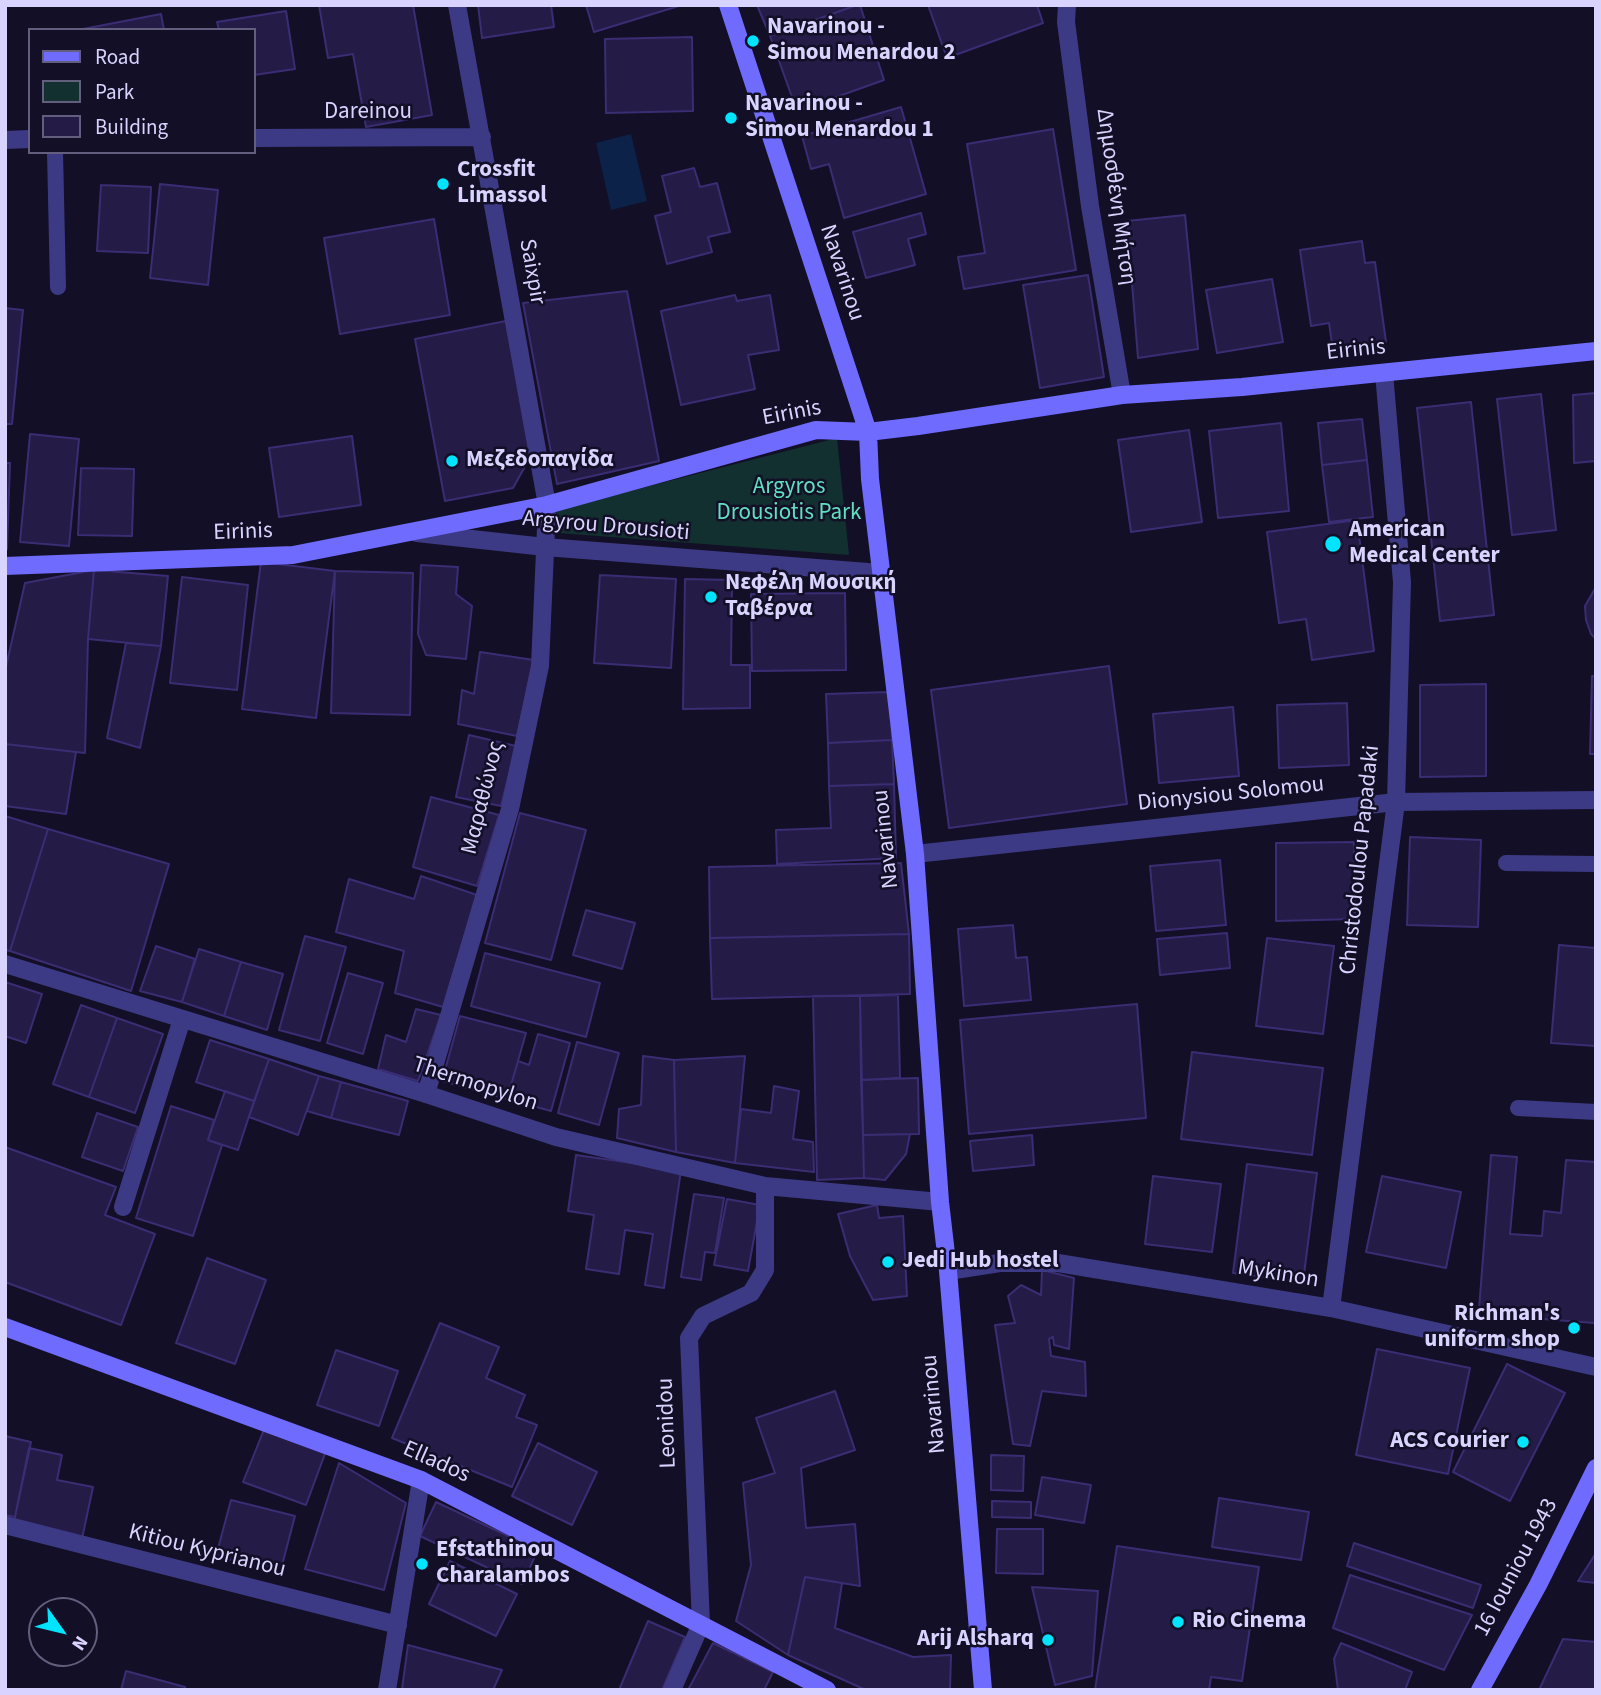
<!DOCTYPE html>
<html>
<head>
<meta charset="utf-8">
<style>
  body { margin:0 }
  #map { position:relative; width:1601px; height:1695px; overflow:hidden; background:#130f26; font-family:"Source Sans 3",sans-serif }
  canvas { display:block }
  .frame { position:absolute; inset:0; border:7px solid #d9d4ff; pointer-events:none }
  .legend { position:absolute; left:28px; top:28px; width:228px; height:126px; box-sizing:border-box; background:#130f26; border:2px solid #625e7d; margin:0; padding:9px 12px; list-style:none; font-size:21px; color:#d9d4ff }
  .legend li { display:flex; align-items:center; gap:14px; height:35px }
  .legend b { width:35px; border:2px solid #625e7d }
  .north { position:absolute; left:28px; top:1597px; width:70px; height:70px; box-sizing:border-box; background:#130f26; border:2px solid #625e7d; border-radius:50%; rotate:124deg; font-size:19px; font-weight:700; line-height:28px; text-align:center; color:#d9d4ff }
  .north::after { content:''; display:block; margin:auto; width:24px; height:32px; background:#00e5ff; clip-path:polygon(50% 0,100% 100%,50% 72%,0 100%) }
</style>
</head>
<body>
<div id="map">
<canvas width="1601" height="1695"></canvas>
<div class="frame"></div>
<ul class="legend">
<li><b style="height:9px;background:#6f6bff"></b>Road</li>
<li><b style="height:19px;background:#12302f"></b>Park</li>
<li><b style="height:19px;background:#241b47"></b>Building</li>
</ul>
<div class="north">N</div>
</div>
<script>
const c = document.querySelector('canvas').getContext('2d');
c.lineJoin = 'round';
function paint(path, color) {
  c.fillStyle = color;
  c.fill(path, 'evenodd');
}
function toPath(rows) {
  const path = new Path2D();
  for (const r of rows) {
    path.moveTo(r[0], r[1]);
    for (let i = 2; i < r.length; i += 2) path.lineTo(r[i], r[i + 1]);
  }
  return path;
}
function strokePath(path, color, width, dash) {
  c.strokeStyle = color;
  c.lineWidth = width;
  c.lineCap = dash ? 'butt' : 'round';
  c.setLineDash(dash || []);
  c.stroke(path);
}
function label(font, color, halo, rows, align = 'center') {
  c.font = font + ' "Source Sans 3",sans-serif';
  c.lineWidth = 5;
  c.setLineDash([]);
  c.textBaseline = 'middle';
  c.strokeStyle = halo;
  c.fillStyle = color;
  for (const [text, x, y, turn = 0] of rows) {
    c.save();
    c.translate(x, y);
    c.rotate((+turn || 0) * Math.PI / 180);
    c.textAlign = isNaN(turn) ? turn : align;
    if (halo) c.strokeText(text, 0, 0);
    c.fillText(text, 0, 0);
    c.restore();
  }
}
paint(toPath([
  [837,438,849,555,558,533,556,510]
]), '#12302f');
paint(toPath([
  [631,134,647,201,611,210,596,143]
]), '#0c2248');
const building = toPath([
  [319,5,413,5,432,115,366,127,353,54,328,58,319,5],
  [478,5,551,5,554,27,482,38,478,5],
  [586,5,682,5,594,32,586,5],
  [757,5,857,5,770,36,757,5],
  [857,5,860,5,884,80,797,111,770,36,857,5],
  [928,5,1037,5,1043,23,947,58,928,5],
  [286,11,295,69,254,75,254,30,219,30,217,22,286,11],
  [161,14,164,30,84,30,83,29,161,14],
  [692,37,693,111,606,113,605,39,692,37],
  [901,107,926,194,844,218,829,164,811,169,802,136,901,107],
  [1053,129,1076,270,964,289,958,257,985,253,967,144,1053,129],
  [694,168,700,187,717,183,730,232,708,237,712,252,667,264,655,216,671,212,662,176,694,168],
  [160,184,218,190,208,285,150,278,160,184],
  [101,185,151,187,148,253,97,251,101,185],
  [921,213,926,234,908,239,915,265,866,278,853,232,921,213],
  [1185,215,1198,349,1138,358,1127,221,1185,215],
  [434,219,450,315,340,334,324,238,434,219],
  [1362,241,1365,263,1375,262,1386,342,1333,350,1329,323,1311,326,1300,250,1362,241],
  [1088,275,1104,377,1040,388,1023,285,1088,275],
  [1272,279,1283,342,1217,353,1206,290,1272,279],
  [627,291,659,461,557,484,523,303,627,291],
  [735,295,737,301,770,295,779,350,748,355,755,389,681,405,661,311,735,295],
  [5,308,23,310,12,424,5,424,5,308],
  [506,321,532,454,513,488,445,501,415,339,506,321],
  [1596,393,1596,461,1574,463,1573,395,1596,393],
  [1541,394,1556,530,1512,535,1497,399,1541,394],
  [1471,402,1494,615,1440,621,1417,408,1471,402],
  [1362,419,1367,460,1322,465,1318,423,1362,419],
  [1281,423,1289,511,1218,518,1209,431,1281,423],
  [1189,430,1202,522,1131,532,1118,440,1189,430],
  [30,434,79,439,69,546,20,542,30,434],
  [352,436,361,505,279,517,269,448,352,436],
  [1367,460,1373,517,1329,522,1322,465,1367,460],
  [5,463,10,463,7,549,5,549,5,463],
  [81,468,134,469,132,536,78,535,81,468],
  [1357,520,1374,651,1312,660,1306,619,1279,623,1267,532,1357,520],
  [261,562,335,571,316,718,242,709,261,562],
  [421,565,458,567,456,594,472,606,466,659,426,655,418,634,421,565],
  [94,570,168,576,161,646,88,639,94,570],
  [94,570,88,639,85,753,5,744,5,671,25,583,94,570],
  [335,571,413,573,410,715,331,713,335,571],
  [600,575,676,579,671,668,594,663,600,575],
  [182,577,248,585,237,690,170,683,182,577],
  [685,579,732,580,731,665,750,665,750,708,683,709,685,579],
  [1596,587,1596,639,1591,634,1586,620,1585,606,1596,587],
  [845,593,846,670,752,671,751,594,845,593],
  [126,643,161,646,140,748,107,738,126,643],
  [480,652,534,660,517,736,458,724,462,690,474,694,480,652],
  [1109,666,1127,804,949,828,931,690,1109,666],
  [1592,676,1596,676,1596,754,1590,754,1592,676],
  [1486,684,1486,776,1420,777,1420,685,1486,684],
  [890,692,892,740,828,743,826,694,890,692],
  [1347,703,1349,765,1279,768,1277,705,1347,703],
  [1233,707,1239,776,1159,783,1153,714,1233,707],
  [469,735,516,746,501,806,456,797,469,735],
  [892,740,894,784,829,786,828,743,892,740],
  [5,744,76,752,66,814,5,806,5,744],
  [894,784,896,858,777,864,776,830,831,828,829,786,894,784],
  [431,797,499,815,477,886,413,867,431,797],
  [520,813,586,830,551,960,485,943,520,813],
  [5,816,48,829,10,951,5,950,5,816],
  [48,829,169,864,131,991,10,951,48,829],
  [1410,837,1481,840,1478,927,1407,925,1410,837],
  [1354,842,1355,919,1276,921,1276,843,1354,842],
  [1220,860,1226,925,1156,931,1150,866,1220,860],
  [901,863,909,934,710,938,709,867,901,863],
  [421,876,477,895,443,1007,395,993,404,951,336,932,349,879,414,899,421,876],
  [586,910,635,923,622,969,573,955,586,910],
  [1013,925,1016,958,1027,957,1031,1000,964,1006,958,929,1013,925],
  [1227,933,1230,968,1160,975,1157,939,1227,933],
  [909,934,910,994,712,999,710,938,909,934],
  [305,936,346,947,320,1041,279,1030,305,936],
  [1267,938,1334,946,1323,1034,1256,1026,1267,938],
  [1559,945,1596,948,1596,1046,1551,1043,1559,945],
  [156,946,195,959,182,1002,140,991,156,946],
  [199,949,241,962,224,1016,182,1002,199,949],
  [485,953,600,983,586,1037,471,1006,485,953],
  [241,962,283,974,267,1030,224,1016,241,962],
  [348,973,383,983,363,1054,327,1043,348,973],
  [5,982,42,994,26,1043,5,1036,5,982],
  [898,995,900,1078,861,1080,860,996,898,995],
  [813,996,860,996,864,1178,817,1180,813,996],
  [1137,1004,1146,1118,969,1134,960,1020,1137,1004],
  [81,1005,117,1018,89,1097,53,1084,81,1005],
  [416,1009,441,1015,418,1081,378,1069,386,1035,406,1042,416,1009],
  [460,1016,526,1033,507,1099,442,1081,460,1016],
  [117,1018,163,1034,135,1113,89,1097,117,1018],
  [538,1034,570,1043,551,1111,507,1099,518,1061,529,1065,538,1034],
  [210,1040,269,1059,254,1101,196,1082,210,1040],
  [577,1042,619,1053,599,1125,558,1113,577,1042],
  [1192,1052,1323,1068,1312,1155,1181,1139,1192,1052],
  [643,1056,674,1060,676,1152,617,1138,619,1109,641,1105,643,1056],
  [745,1056,735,1163,676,1152,674,1060,745,1056],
  [269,1059,319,1076,298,1135,249,1117,269,1059],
  [319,1076,341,1082,331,1118,307,1111,319,1076],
  [918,1078,919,1134,863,1135,861,1080,918,1078],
  [341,1082,408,1101,399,1135,331,1118,341,1082],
  [774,1086,799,1091,793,1139,813,1142,814,1172,735,1163,741,1109,771,1113,774,1086],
  [225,1091,254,1101,238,1150,208,1140,225,1091],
  [171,1106,214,1120,208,1140,222,1145,193,1236,136,1218,171,1106],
  [97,1113,138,1127,123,1171,82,1157,97,1113],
  [910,1134,906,1154,885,1180,864,1178,863,1135,910,1134],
  [1032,1135,1034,1165,973,1171,970,1141,1032,1135],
  [5,1147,116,1187,105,1215,155,1234,121,1325,5,1282,5,1147],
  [576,1155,681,1170,664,1288,645,1285,653,1234,625,1230,619,1274,586,1269,594,1215,568,1211,576,1155],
  [1491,1155,1517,1157,1510,1234,1542,1236,1544,1211,1561,1213,1566,1160,1596,1162,1595,1323,1489,1315,1490,1310,1479,1309,1491,1155],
  [1247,1164,1317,1173,1303,1282,1233,1273,1247,1164],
  [1153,1176,1221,1184,1212,1252,1145,1244,1153,1176],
  [1382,1176,1461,1192,1446,1268,1366,1252,1382,1176],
  [694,1194,724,1198,715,1253,705,1252,701,1280,681,1277,694,1194],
  [727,1199,760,1205,748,1271,714,1265,727,1199],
  [877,1205,879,1218,903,1216,907,1296,873,1300,850,1256,838,1214,877,1205],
  [207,1258,266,1280,235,1364,176,1343,207,1258],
  [1042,1270,1074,1278,1069,1349,1054,1345,1053,1337,1049,1339,1051,1356,1085,1362,1086,1396,1042,1391,1030,1446,1013,1444,995,1325,1015,1323,1008,1296,1021,1285,1041,1295,1042,1270],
  [440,1323,499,1347,486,1378,525,1395,516,1417,537,1425,512,1487,392,1438,440,1323],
  [1377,1349,1470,1368,1448,1474,1356,1455,1377,1349],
  [336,1350,398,1371,379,1426,317,1405,336,1350],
  [1507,1364,1565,1393,1510,1501,1453,1472,1507,1364],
  [835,1391,855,1450,801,1468,806,1528,855,1524,860,1586,805,1577,788,1655,736,1621,751,1565,743,1483,775,1473,756,1418,835,1391],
  [265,1427,326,1451,306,1505,243,1482,265,1427],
  [5,1436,31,1442,15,1517,5,1515,5,1436],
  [538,1443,597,1472,572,1525,512,1496,538,1443],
  [29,1448,62,1455,57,1480,93,1487,82,1539,16,1525,15,1517,29,1448],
  [991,1455,1024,1456,1023,1491,991,1490,991,1455],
  [339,1463,406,1503,384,1590,305,1569,339,1463],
  [1042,1477,1091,1485,1084,1523,1035,1515,1042,1477],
  [1219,1498,1309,1512,1301,1560,1212,1547,1219,1498],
  [231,1500,295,1516,280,1573,216,1556,231,1500],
  [992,1501,1031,1502,1031,1518,992,1517,992,1501],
  [436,1502,538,1550,522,1584,420,1536,436,1502],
  [997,1529,1043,1529,1043,1574,996,1573,997,1529],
  [1354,1543,1481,1585,1473,1608,1347,1566,1354,1543],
  [1117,1546,1259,1567,1242,1681,1211,1677,1209,1690,1095,1690,1117,1546],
  [1596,1553,1596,1583,1578,1581,1596,1553],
  [450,1561,517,1594,496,1636,429,1604,450,1561],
  [1350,1575,1472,1615,1444,1670,1333,1628,1350,1575],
  [805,1577,842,1583,835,1628,913,1657,951,1655,950,1690,866,1690,788,1655,805,1577],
  [1032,1587,1098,1591,1092,1676,1055,1685,1032,1587],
  [648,1621,685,1637,662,1690,619,1690,648,1621],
  [1563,1639,1596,1642,1596,1690,1539,1690,1563,1639],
  [713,1643,773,1672,764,1690,688,1690,713,1643],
  [1341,1643,1412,1672,1405,1690,1338,1690,1334,1659,1341,1643],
  [408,1645,502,1670,493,1690,402,1689,408,1645],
  [126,1671,185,1687,185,1690,121,1690,126,1671]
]);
paint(building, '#241b47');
strokePath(building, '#3b2d73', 2);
strokePath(toPath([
  [55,152,58,287],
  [1506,863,1596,864],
  [1518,1108,1596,1112]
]), '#3d3a85', 16);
strokePath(toPath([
  [1067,5,1066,22,1090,206,1122,395],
  [254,138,482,137],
  [5,140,30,139],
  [417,533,545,547,881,573],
  [915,854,1396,802,1596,800],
  [5,964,426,1094,556,1137,765,1186,940,1202],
  [426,1094,510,809,540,666,547,505,457,5],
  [123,1207,182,1019],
  [948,1271,1000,1263,1058,1263,1331,1308,1596,1367],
  [1331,1308,1396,802,1402,582,1384,373],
  [5,1525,398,1625],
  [387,1690,421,1480],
  [672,1690,701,1624,689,1338,703,1316,751,1293,765,1270,765,1186]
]), '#3d3a85', 18);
strokePath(toPath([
  [728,5,868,432,870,479,915,854,940,1202,948,1271,983,1690],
  [5,566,293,555,547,505,816,430,868,432,918,426,1122,395,1242,387,1596,351],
  [5,1327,421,1480,827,1690],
  [1480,1690,1538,1585,1596,1468]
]), '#6f6bff', 18);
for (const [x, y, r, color] of [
  [753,41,7,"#00e5ff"],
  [731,118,7,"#00e5ff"],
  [443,184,7,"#00e5ff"],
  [452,461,7,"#00e5ff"],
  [1333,544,9,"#00e5ff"],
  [711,597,7,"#00e5ff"],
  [888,1262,7,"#00e5ff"],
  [1574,1328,7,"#00e5ff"],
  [1523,1442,7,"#00e5ff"],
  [422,1564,7,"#00e5ff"],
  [1178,1622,7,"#00e5ff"],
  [1048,1640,7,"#00e5ff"]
]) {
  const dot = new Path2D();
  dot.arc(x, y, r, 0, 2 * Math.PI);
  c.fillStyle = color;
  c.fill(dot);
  strokePath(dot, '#130f26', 2.5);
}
label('bold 23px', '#d9d4ff', '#130f26', [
  ["Navarinou -",767,28],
  ["Simou Menardou 2",767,54],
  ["Navarinou -",745,105],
  ["Simou Menardou 1",745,131],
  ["Crossfit",457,171],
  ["Limassol",457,197],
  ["Μεζεδοπαγίδα",466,461],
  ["American",1349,531],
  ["Medical Center",1349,557],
  ["Νεφέλη Μουσική",725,584],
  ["Ταβέρνα",725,610],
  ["Jedi Hub hostel",902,1262],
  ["Richman's",1560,1315,"right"],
  ["uniform shop",1560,1341,"right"],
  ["ACS Courier",1509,1442,"right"],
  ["Efstathinou",436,1551],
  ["Charalambos",436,1577],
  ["Rio Cinema",1192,1622],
  ["Arij Alsharq",1034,1640,"right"]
], 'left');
label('23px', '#d9d4ff', '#130f26', [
  ["Dareinou",368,113],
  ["Δημοσθένη Μήτση",1115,197,82],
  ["Saixpir",531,272,80],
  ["Navarinou",841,273,72],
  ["Eirinis",1356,351,-6],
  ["Eirinis",792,414,-11],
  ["Argyrou Drousioti",606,527,5],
  ["Eirinis",243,533,-2],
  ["Dionysiou Solomou",1231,795,-6],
  ["Μαραθώνος",484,798,-76],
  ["Navarinou",887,839,-96],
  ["Christodoulou Papadaki",1361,860,-84],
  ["Thermopylon",475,1085,18],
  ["Mykinon",1278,1275,9],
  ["Navarinou",935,1404,-95],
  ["Leonidou",668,1423,-92],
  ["Ellados",436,1463,24],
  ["Kitiou Kyprianou",207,1552,14],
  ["16 Iouniou 1943",1517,1568,-62]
]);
label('23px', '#5fe0c0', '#130f26', [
  ["Argyros",789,488],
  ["Drousiotis Park",789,514]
]);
</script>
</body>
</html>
